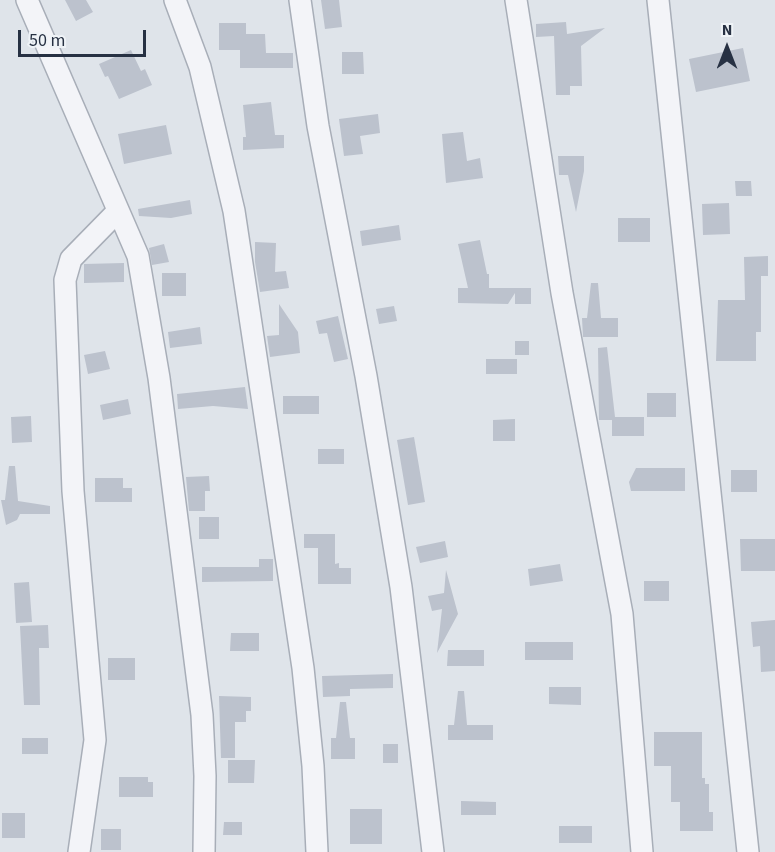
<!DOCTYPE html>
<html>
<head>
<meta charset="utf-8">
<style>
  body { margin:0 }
  #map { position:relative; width:775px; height:852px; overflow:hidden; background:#dfe4ea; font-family:"Source Sans 3",sans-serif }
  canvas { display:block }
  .north { position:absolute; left:697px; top:18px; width:60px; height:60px; -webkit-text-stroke:4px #eff3f7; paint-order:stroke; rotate:0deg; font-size:16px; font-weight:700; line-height:24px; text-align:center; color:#273143 }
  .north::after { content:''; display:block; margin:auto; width:21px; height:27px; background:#273143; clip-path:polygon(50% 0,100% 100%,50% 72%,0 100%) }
  .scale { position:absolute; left:18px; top:30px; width:128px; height:27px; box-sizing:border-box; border:3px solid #273143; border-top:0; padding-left:8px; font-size:18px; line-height:21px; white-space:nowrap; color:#273143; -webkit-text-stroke:4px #eff3f7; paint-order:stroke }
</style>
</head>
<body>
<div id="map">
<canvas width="775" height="852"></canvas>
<div class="north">N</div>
<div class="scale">50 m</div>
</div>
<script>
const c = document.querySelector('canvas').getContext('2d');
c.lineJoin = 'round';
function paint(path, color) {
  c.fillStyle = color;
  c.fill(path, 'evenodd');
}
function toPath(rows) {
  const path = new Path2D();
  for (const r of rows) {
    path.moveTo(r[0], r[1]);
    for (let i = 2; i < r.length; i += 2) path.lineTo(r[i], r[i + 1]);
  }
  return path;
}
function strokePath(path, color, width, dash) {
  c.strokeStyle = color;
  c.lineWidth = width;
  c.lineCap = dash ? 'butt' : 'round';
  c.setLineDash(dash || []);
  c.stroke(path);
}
paint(toPath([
  [65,0,86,0,93,12,76,21],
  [321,0,339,0,342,27,325,29],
  [566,22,567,34,605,28,581,46,582,86,570,86,570,95,556,95,554,36,536,37,536,24],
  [219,23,246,23,246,34,265,34,266,53,293,53,293,68,240,68,240,50,219,50],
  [743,48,750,81,696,92,689,59],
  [131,50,141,71,145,69,152,85,119,99,108,76,105,77,99,64],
  [342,52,363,52,364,74,342,74],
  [271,102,275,135,284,135,284,148,243,150,243,137,246,137,243,105],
  [378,114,380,133,360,136,363,154,344,156,339,119],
  [166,125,172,154,124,164,118,134],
  [463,132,467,161,480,158,483,178,446,183,442,134],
  [558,156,584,156,584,171,576,212,568,175,559,175],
  [735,181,751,181,752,196,736,196],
  [190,200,192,214,171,218,139,216,138,209],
  [729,203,730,234,703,235,702,204],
  [618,218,650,218,650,242,618,242],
  [399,225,401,240,362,246,360,231],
  [480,240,487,274,489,274,489,288,531,288,531,304,515,304,515,293,508,304,458,303,458,288,468,288,458,244],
  [255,242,276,243,275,272,286,271,289,288,260,292,255,262],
  [164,244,169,262,152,265,149,248],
  [768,256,768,276,761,276,761,332,756,332,756,361,716,361,718,300,745,300,744,257],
  [124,263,124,282,84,283,84,264],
  [162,273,186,273,186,296,162,296],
  [591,283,598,283,601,318,618,318,618,337,583,337,582,318,587,318],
  [279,304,298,332,300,353,270,357,267,336,279,335],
  [394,306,397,321,379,324,376,309],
  [338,316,348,359,334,362,327,333,319,334,316,321],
  [200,327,202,344,170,348,168,332],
  [515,341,529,341,529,355,515,355],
  [607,347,615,417,644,417,644,436,612,436,612,420,599,420,598,348],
  [105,351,110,369,88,374,84,355],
  [486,359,517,359,517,374,486,374],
  [245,387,248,409,213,406,178,409,177,394],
  [647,393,676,393,676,417,647,417],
  [283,396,319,396,319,414,283,414],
  [128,399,131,414,103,420,100,405],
  [31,416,32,442,12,443,11,417],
  [515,419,515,441,493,441,493,420],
  [414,437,425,502,408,505,397,440],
  [318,449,344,449,344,464,318,464],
  [9,466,15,466,18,501,50,506,50,514,20,514,17,520,6,525,1,500,5,500],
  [636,468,685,468,685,491,631,491,629,482],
  [731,470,757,470,757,492,731,492],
  [209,476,210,491,205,491,205,511,189,511,186,477],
  [95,478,123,478,123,488,132,488,132,502,95,502],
  [199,517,219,517,219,539,199,539],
  [304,534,335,534,335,564,339,563,339,568,351,568,351,584,318,584,318,548,304,548],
  [740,539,775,539,775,571,741,571],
  [445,541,448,557,420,563,416,547],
  [259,559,273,559,273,581,202,582,202,567,259,567],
  [560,564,563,581,530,586,528,569],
  [446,570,458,614,437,653,442,609,432,611,428,596,444,593],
  [644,581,669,581,669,601,644,601],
  [29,582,32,622,16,623,14,583],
  [775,620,775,671,761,672,760,646,753,647,751,622],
  [48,625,49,648,39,648,40,705,24,705,20,626],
  [231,633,259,633,259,651,230,651],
  [525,642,573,642,573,660,525,660],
  [448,650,484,650,484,666,447,666],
  [108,658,135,658,135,680,108,680],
  [393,674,393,688,350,689,350,696,323,697,322,676],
  [549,687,581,687,581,705,549,704],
  [458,691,464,691,467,725,493,725,493,740,448,740,448,725,454,725],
  [219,696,251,697,251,711,246,711,246,722,235,722,235,758,221,758],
  [340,702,346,702,350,738,355,738,355,759,331,759,331,738,336,738],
  [654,732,702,732,702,778,705,778,705,784,709,784,709,812,713,812,713,831,680,831,680,802,671,802,671,766,654,766],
  [22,738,48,738,48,754,22,754],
  [383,744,398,744,398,763,383,763],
  [228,760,255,760,254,783,228,783],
  [119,777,148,777,148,782,153,782,153,797,119,797],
  [461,801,496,802,496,815,461,815],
  [350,809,382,809,382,844,350,844],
  [2,813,25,813,25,838,2,838],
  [224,822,242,822,242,835,223,835],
  [559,826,592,826,592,843,559,843],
  [101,829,121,829,121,850,101,850]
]), '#bcc2cd');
const minor = toPath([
  [27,0,138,256,159,378,202,715,205,776,204,852],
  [175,0,200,67,234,211,303,668,313,766,317,852],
  [300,0,318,126,366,376,401,587,433,852],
  [516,0,562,293,622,614,642,852],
  [658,0,748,852],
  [79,852,95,740,73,491,65,280,71,259,118,211]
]);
strokePath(minor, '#a8aeb8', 24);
strokePath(minor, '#f3f4f8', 21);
</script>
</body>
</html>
